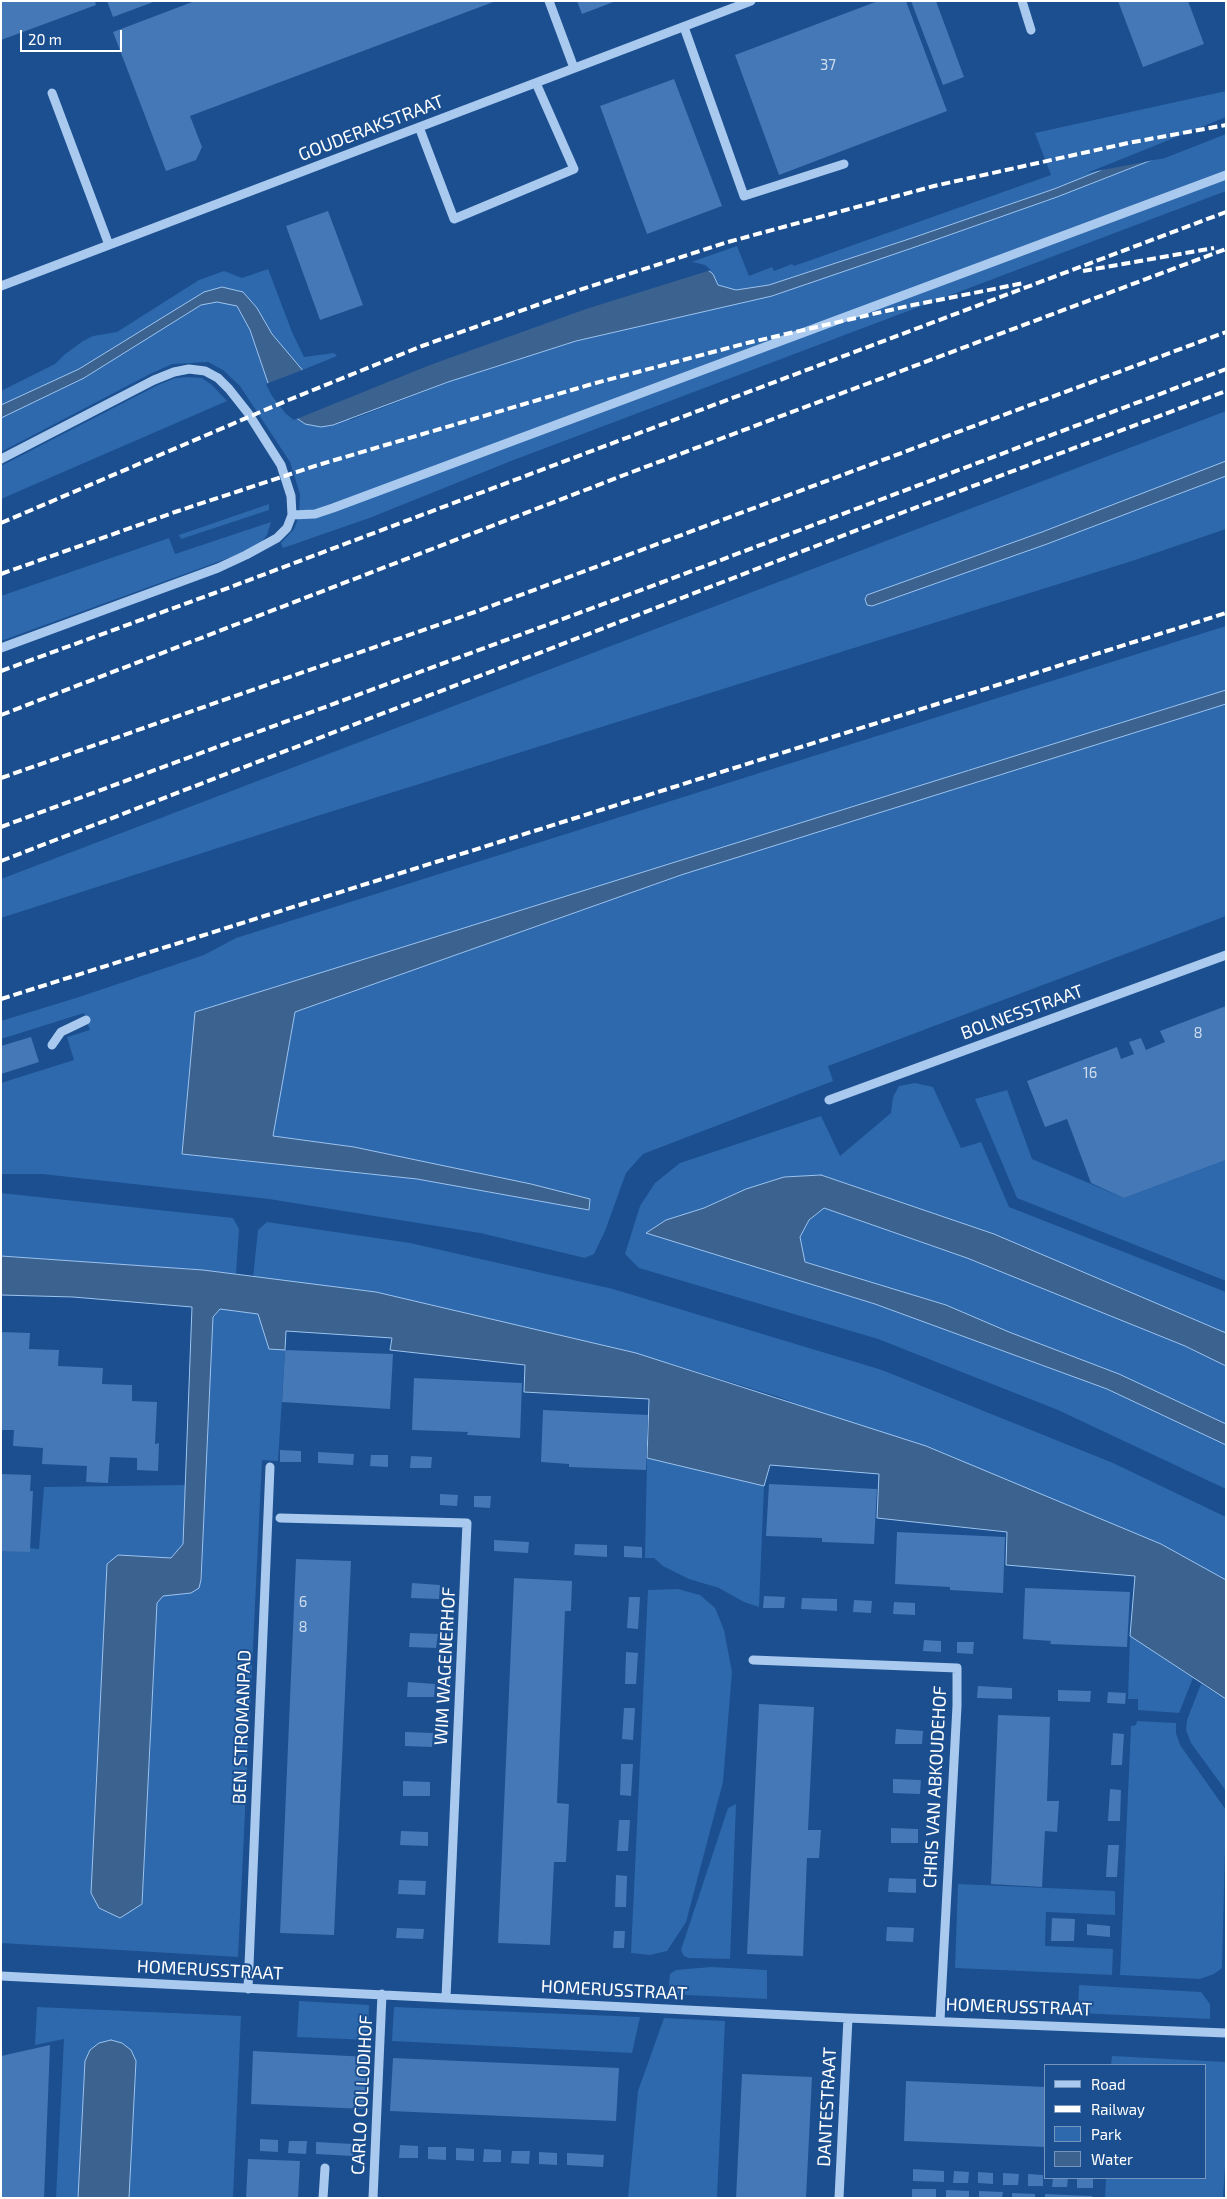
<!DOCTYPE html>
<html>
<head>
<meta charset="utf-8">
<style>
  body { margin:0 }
  #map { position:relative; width:1227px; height:2199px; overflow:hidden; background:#1b4f8f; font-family:"Exo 2",sans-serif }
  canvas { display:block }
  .frame { position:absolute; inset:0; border:2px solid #fff; pointer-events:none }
  .legend { position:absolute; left:1044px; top:2064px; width:162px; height:115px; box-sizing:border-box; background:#1b4f8f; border:1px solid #7695bc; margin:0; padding:6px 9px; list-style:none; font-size:15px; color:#fff }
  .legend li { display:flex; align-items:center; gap:10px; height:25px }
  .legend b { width:25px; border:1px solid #7695bc }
  .scale { position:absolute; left:20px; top:30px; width:102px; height:22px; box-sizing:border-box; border:2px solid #fff; border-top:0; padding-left:6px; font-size:15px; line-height:18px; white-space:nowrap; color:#fff; -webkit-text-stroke:4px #1b4f8f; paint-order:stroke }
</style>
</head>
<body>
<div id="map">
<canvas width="1227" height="2199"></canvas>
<div class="frame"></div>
<ul class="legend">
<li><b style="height:6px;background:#a9c9ee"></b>Road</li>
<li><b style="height:6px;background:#fff"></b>Railway</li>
<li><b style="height:14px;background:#2e69ad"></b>Park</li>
<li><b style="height:14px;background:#3c6290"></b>Water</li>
</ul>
<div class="scale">20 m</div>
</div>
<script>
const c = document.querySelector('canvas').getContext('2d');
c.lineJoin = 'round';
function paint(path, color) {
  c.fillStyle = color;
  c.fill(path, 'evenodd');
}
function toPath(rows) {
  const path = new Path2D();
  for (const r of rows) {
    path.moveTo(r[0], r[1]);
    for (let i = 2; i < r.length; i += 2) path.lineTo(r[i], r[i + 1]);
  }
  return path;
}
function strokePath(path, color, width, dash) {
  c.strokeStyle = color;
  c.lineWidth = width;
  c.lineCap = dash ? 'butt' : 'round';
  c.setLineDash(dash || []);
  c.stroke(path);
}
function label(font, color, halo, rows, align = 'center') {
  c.font = font + ' "Exo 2",sans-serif';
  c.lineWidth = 4;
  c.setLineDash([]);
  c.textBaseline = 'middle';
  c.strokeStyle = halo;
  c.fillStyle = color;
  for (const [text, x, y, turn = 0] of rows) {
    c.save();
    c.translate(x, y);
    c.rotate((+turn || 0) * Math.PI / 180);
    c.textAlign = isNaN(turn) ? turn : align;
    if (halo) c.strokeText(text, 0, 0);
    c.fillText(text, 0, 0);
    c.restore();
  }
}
paint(toPath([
  [1226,91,1226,120,1054,189,915,237,769,285,736,290,718,285,713,274,680,266,737,246,749,276,772,267,774,271,792,264,794,266,1051,175,1035,133],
  [1226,131,1226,191,511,461,372,517,283,548,281,543,294,529,299,516,300,494,290,462,240,386,223,370,208,362,172,364,150,374,1,452,1,391,55,364,64,355,83,341,93,336,117,332,199,280,224,271,242,278,268,269,292,332,304,357,334,353,337,356,268,384,351,420,448,382,576,341,772,296,1057,197],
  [188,377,202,378,212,385,227,401,1,499,1,466,156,386,175,378],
  [1226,411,1226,529,1132,561,317,816,1,918,1,879],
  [269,504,269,510,263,512,181,539,179,535],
  [271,522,267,535,260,544,245,552,1,641,1,596,169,538,175,554],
  [1226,626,1226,690,195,1012,182,1154,417,1179,589,1209,354,1147,273,1136,295,1012,681,875,1226,704,1226,916,828,1066,833,1081,643,1154,626,1173,605,1231,594,1254,585,1258,480,1233,269,1199,42,1174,1,1174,1,1083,74,1060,67,1037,90,1030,84,1013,1,1039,1,1021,79,997,204,955,236,938],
  [915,1083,933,1087,961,1148,981,1142,1009,1207,1226,1292,1226,1333,994,1234,821,1175,784,1177,746,1189,704,1208,666,1220,647,1233,875,1304,1107,1389,1226,1445,1226,1489,1058,1410,878,1339,639,1268,625,1254,640,1206,655,1183,680,1163,821,1116,840,1156,891,1113,893,1097,899,1086],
  [1007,1090,1032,1159,1124,1198,1226,1160,1226,1281,1017,1198,975,1099],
  [1,1193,233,1218,239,1229,236,1274,203,1270,1,1256],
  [823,1208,967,1258,1185,1346,1226,1366,1226,1424,1119,1374,1009,1332,946,1305,805,1262,800,1237,809,1220],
  [267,1222,410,1243,613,1289,882,1370,1113,1463,1226,1517,1226,1580,1161,1544,779,1397,636,1353,376,1292,253,1278,258,1230],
  [220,1309,258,1314,285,1350,278,1461,262,1460,238,1957,1,1943,1,1546,39,1549,44,1487,186,1485,183,1544,171,1558,118,1555,142,1904,157,1603,163,1596,173,1593,184,1594,201,1580,213,1317],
  [647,1458,764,1486,759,1607,744,1602,719,1588,689,1579,663,1566,654,1558,645,1558],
  [678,1589,700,1595,715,1608,724,1630,732,1672,723,1782,686,1922,667,1951,650,1955,631,1953,648,1590],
  [1130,1636,1193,1678,1179,1713,1138,1710,1138,1699,1128,1699],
  [1201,1684,1226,1699,1226,1791,1191,1743,1186,1730,1187,1720],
  [1137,1721,1176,1723,1176,1733,1180,1745,1226,1810,1222,1968,1214,1974,1200,1979,1120,1975,1131,1726,1136,1725],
  [736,1804,730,1959,689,1958,684,1956,681,1950,728,1808],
  [958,1884,1115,1891,1115,1915,1046,1912,1045,1946,1113,1949,1112,1975,955,1968],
  [711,1967,767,1970,767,1999,668,1994,670,1974,676,1970],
  [1079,1985,1201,1992,1210,2004,1210,2019,1078,2013],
  [299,2001,369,2005,368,2040,297,2037],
  [37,2007,241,2016,233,2198,129,2198,136,2061,111,2040,99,2043,90,2050,85,2061,78,2198,56,2198,64,2039,35,2045],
  [394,2007,640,2017,632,2053,392,2041],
  [664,2018,725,2021,717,2198,628,2198,638,2091],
  [1112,2056,1226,2062,1226,2152,1223,2198,1105,2198,1106,2178,1206,2178,1206,2065,1111,2065]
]), '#2e69ad');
const water = toPath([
  [1226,120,1226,131,1057,197,918,246,772,296,576,341,448,382,333,425,321,427,305,424,288,412,268,383,250,330,237,306,217,302,201,305,84,378,1,418,1,405,79,369,204,292,222,287,243,292,257,308,272,334,316,386,324,390,339,390,704,267,713,274,718,285,736,290,769,285,915,237,1054,189,1226,120],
  [1226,461,1226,476,1047,544,872,606,867,605,865,599,867,595,1042,532,1226,461],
  [1226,690,1226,704,681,875,295,1012,273,1136,354,1147,531,1184,590,1199,589,1210,417,1179,182,1154,195,1012,1226,690],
  [821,1175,994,1234,1226,1333,1226,1366,1185,1346,967,1258,824,1208,809,1220,800,1237,805,1262,946,1305,1009,1332,1119,1374,1226,1424,1226,1445,1107,1389,875,1304,646,1233,666,1220,704,1208,746,1189,784,1177,821,1175],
  [1,1256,203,1270,376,1292,636,1353,926,1446,1161,1544,1226,1580,1226,1699,1130,1636,1135,1576,1006,1565,1007,1532,877,1518,879,1474,770,1465,764,1486,647,1458,649,1399,524,1392,525,1365,390,1350,392,1338,286,1331,285,1350,269,1349,258,1314,220,1309,213,1317,201,1580,199,1588,191,1593,163,1596,157,1603,142,1904,120,1918,99,1908,91,1893,107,1564,118,1555,171,1558,183,1544,192,1307,73,1297,1,1295,1,1256],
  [111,2040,122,2043,131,2050,136,2061,129,2198,78,2198,85,2061,90,2050,99,2043,111,2040]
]);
paint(water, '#3c6290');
strokePath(water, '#9cc4f0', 1);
paint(toPath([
  [1226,117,1226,134,1165,158,1087,173],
  [693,262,705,265,711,270,586,309,430,365,294,420,286,414,272,396,266,384,305,369,318,384,325,388,338,387,566,303,679,264]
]), '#1b4f8f');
paint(toPath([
  [1,1,95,1,96,5,1,40],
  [107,1,156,1,113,17],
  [195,1,496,1,190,116,202,147,196,160,166,171,113,32],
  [577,1,616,1,582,14],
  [878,1,906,1,947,111,779,175,735,55],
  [911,1,936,1,964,77,943,85],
  [1118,1,1188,1,1204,44,1143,67],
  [674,79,722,206,647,234,600,106],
  [328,211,363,305,320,320,286,226],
  [1226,1006,1226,1160,1124,1198,1091,1183,1067,1119,1045,1127,1027,1081,1117,1047,1121,1059,1134,1054,1129,1042,1141,1038,1146,1050,1165,1042,1160,1031],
  [31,1037,39,1062,1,1074,1,1046],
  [1,1332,30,1333,29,1349,59,1350,58,1366,103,1368,102,1384,132,1385,132,1401,157,1402,155,1444,159,1443,158,1471,137,1470,137,1458,110,1457,108,1483,86,1482,87,1466,42,1464,43,1448,13,1446,14,1430,1,1430],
  [285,1350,393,1354,390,1409,282,1402],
  [414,1378,522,1383,520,1438,467,1435,468,1432,412,1430],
  [543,1410,648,1415,646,1470,569,1467,569,1464,541,1462],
  [280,1450,301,1451,301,1462,280,1462],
  [318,1452,354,1454,353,1465,318,1463],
  [371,1455,388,1455,388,1467,370,1466],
  [411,1456,432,1457,431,1468,410,1468],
  [1,1474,31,1475,30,1491,33,1491,30,1552,1,1551],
  [769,1484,877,1489,874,1544,822,1542,822,1538,766,1536],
  [440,1494,458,1495,457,1506,440,1505],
  [474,1496,491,1496,490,1508,474,1507],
  [897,1532,1005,1537,1003,1593,950,1590,950,1587,895,1584],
  [494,1540,529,1542,528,1553,494,1551],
  [575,1544,607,1545,607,1557,574,1555],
  [624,1546,642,1547,642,1558,624,1557],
  [296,1559,351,1561,334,1935,280,1933],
  [514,1578,572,1581,571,1611,565,1611,557,1803,569,1804,566,1862,554,1862,550,1945,498,1943],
  [412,1583,440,1585,439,1599,411,1598],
  [1025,1588,1130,1592,1127,1647,1050,1644,1051,1641,1023,1639],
  [764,1596,785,1597,784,1608,763,1608],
  [629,1597,640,1597,638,1629,627,1628],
  [802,1598,837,1599,837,1611,801,1609],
  [854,1600,872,1601,871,1613,853,1612],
  [894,1602,915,1603,915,1615,893,1614],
  [410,1633,438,1634,436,1648,409,1647],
  [924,1640,941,1641,941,1652,923,1651],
  [957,1642,974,1642,973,1654,957,1653],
  [626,1652,638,1653,636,1684,625,1684],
  [408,1682,435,1684,434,1697,407,1697],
  [978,1686,1012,1688,1012,1699,977,1698],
  [1058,1690,1091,1691,1090,1702,1058,1701],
  [1108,1692,1126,1693,1125,1704,1107,1703],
  [759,1704,814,1707,808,1830,821,1830,819,1858,807,1858,803,1956,747,1954],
  [624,1708,635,1708,633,1740,622,1739],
  [998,1715,1050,1717,1047,1801,1059,1801,1057,1832,1045,1831,1042,1887,991,1884],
  [896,1729,923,1731,922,1744,895,1744],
  [405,1732,433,1733,432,1747,405,1746],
  [1113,1733,1124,1734,1122,1765,1111,1765],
  [621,1764,633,1764,631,1796,620,1795],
  [893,1779,921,1780,920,1794,893,1793],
  [403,1781,430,1782,430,1796,403,1796],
  [1110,1789,1121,1790,1120,1821,1108,1821],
  [619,1820,630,1820,628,1851,617,1851],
  [891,1828,918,1829,918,1843,891,1843],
  [401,1831,428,1832,428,1846,400,1845],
  [1108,1845,1119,1845,1117,1877,1106,1877],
  [616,1875,627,1876,626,1907,615,1907],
  [889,1878,916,1879,916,1893,888,1892],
  [399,1880,426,1881,425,1895,398,1894],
  [1052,1918,1075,1919,1074,1941,1051,1941],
  [1087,1924,1110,1926,1110,1937,1087,1935],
  [887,1927,914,1928,913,1942,886,1941],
  [397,1928,424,1929,423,1939,396,1938],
  [614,1931,625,1931,624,1948,613,1948],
  [50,2045,44,2198,1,2198,1,2056],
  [253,2051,368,2057,365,2109,251,2104],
  [393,2058,619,2068,616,2121,390,2111],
  [742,2074,812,2077,806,2198,736,2198],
  [906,2081,1046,2087,1046,2147,904,2141],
  [260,2139,278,2140,278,2152,260,2151],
  [289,2141,307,2141,306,2154,288,2153],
  [316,2142,353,2144,353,2156,316,2154],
  [400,2145,418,2146,418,2158,399,2158],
  [428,2147,446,2147,446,2160,428,2159],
  [456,2148,474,2149,474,2161,456,2160],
  [484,2149,501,2150,501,2162,483,2162],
  [512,2151,530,2151,529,2164,511,2163],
  [539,2152,557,2153,557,2165,539,2164],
  [567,2153,604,2155,603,2167,567,2165],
  [248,2159,300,2161,298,2198,246,2198],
  [913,2169,944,2171,944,2182,913,2181],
  [954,2171,969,2172,968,2183,953,2183],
  [978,2172,993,2173,993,2184,978,2183],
  [1003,2173,1019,2174,1018,2185,1003,2185],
  [1028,2174,1043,2175,1043,2186,1028,2186],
  [1053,2178,1068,2178,1067,2187,1052,2187],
  [1077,2178,1093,2178,1093,2188,1077,2188],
  [912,2189,936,2189,936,2198,912,2198],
  [946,2190,969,2191,969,2198,946,2198],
  [979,2191,1003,2192,1002,2198,979,2198],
  [1012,2193,1035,2194,1035,2198,1012,2198],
  [1045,2194,1092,2196,1092,2198,1045,2198]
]), '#4478b7');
strokePath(toPath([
  [549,1,574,68],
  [1022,1,1031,30],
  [684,27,744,196,844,164],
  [52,93,109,245],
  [419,127,454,219,574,169,536,83],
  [1,286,751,1],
  [1,459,154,380,174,372,189,369,205,371,218,378,229,389,248,413,281,465,291,496,292,515],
  [1,648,218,568,246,555,277,538,287,528,292,515,315,514,333,508,1226,175],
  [52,1045,61,1032,86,1020],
  [829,1100,1226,955],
  [280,1518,467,1523,446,1998],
  [753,1660,957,1668,957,1706,940,2020],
  [1,1976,848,2018,1226,2033],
  [248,1989,270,1467],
  [323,2198,325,2168],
  [373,2198,382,1994],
  [839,2198,848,2018]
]), '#a9c9ee', 9);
strokePath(toPath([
  [1083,271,1214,248],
  [1,523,286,401,422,346,579,290,728,242,934,186,1128,143,1226,125],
  [1,574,178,511,318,465,592,384,747,343,908,306,1024,283],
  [1,671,212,594,1226,212],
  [1,715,632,472,1226,249],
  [1,778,475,612,1226,332],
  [1,827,660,583,1226,369],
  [1,861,904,512,1226,391],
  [1,999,1226,613]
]), '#fff', 4, [9, 4]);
label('15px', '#d0dded', null, [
  ["37",828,65],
  ["8",1198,1033],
  ["16",1090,1073],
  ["6",303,1602],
  ["8",303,1627]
]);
label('18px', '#fff', '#1b4f8f', [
  ["GOUDERAKSTRAAT",371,128,-21],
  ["BOLNESSTRAAT",1022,1012,-20],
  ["WIM WAGENERHOF",445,1666,-87],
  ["BEN STROMANPAD",242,1727,-88],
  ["CHRIS VAN ABKOUDEHOF",935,1787,-87],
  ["HOMERUSSTRAAT",210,1970,3],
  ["HOMERUSSTRAAT",614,1990,3],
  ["HOMERUSSTRAAT",1019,2007,2],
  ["CARLO COLLODIHOF",362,2095,-87],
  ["DANTESTRAAT",827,2107,-87]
]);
</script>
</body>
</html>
